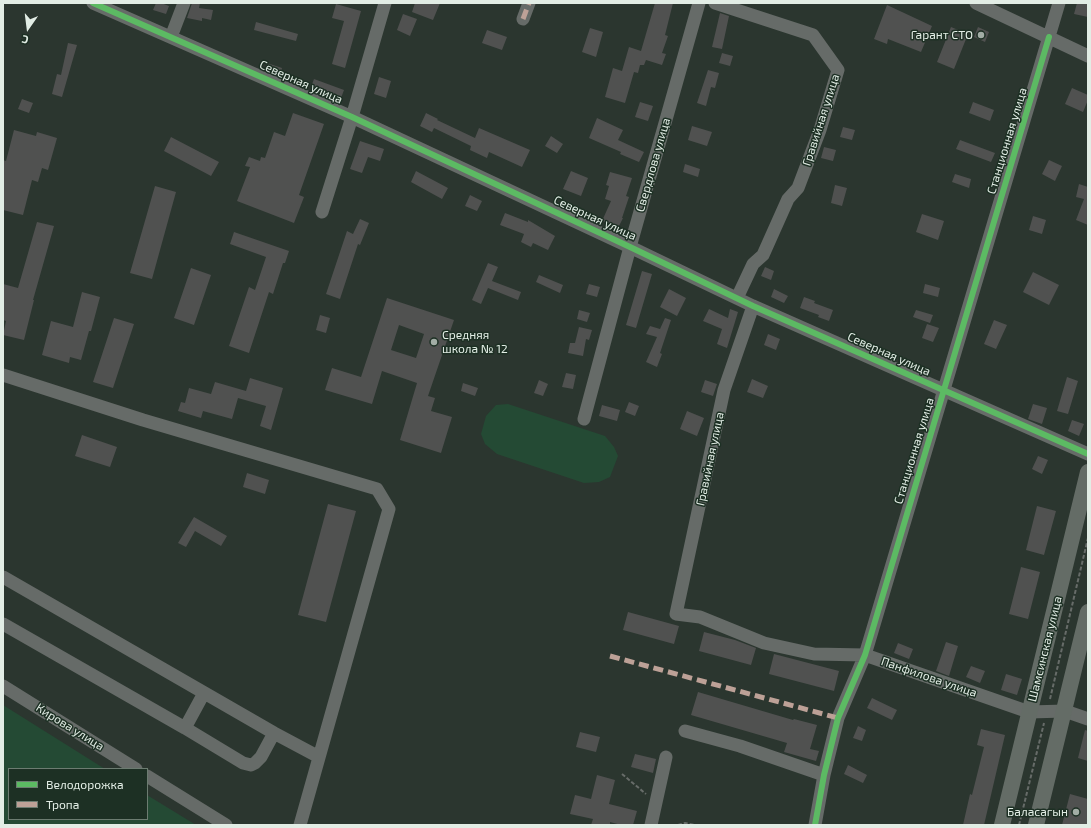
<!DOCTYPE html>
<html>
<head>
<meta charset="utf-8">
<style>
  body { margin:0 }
  #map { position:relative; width:1091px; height:828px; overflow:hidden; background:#2b362f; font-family:"Exo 2",sans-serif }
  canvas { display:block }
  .frame { position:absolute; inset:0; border:4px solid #e2ede5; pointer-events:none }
  .legend { position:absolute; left:8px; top:768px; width:140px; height:52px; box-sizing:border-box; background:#1d3024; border:1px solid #6c7c71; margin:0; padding:5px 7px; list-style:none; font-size:12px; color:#e2ede5 }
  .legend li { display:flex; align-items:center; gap:8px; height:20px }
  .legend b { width:20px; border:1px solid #6c7c71 }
  .north { position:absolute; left:8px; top:8px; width:40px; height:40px; -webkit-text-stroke:3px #1d3024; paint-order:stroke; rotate:194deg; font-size:11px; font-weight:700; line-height:16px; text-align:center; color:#e2ede5 }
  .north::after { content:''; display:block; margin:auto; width:14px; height:18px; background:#e2ede5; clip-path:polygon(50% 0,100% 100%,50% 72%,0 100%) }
</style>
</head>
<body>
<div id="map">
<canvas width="1091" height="828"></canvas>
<div class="frame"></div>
<ul class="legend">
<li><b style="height:5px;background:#5cba63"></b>Велодорожка</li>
<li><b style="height:5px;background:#bda197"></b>Тропа</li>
</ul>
<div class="north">С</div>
</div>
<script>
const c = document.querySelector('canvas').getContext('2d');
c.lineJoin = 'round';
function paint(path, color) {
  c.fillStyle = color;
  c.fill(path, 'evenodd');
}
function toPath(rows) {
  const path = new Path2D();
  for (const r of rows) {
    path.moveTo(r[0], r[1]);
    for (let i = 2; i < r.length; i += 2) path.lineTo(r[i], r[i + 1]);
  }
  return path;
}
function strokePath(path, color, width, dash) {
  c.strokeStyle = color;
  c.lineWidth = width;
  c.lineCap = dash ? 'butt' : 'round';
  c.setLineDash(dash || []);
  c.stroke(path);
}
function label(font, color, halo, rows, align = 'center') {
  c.font = font + ' "Exo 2",sans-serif';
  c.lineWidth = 3;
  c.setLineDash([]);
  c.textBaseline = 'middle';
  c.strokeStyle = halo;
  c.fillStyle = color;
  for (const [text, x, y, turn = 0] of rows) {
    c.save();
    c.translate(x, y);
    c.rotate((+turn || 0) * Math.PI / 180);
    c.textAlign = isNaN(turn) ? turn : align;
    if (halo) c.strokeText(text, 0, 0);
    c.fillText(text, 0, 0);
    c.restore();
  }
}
paint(toPath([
  [508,404,605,436,614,447,618,456,610,477,599,482,584,483,497,454,485,444,481,434,486,416,496,405],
  [3,705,105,769,9,769,9,819,147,819,147,795,196,825,3,825]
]), '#244a34');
paint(toPath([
  [156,3,161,3,169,6,166,14,153,10],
  [192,3,200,3,199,8,213,10,211,20,202,18,202,21,187,18],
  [415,3,440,3,433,20,412,12],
  [655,3,673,3,665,35,668,36,662,53,666,54,662,65,646,60,644,65,640,65,638,73,634,72,625,103,605,97,613,68,622,71,629,47,641,51],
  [1077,3,1088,3,1088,17,1074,14],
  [336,4,361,11,345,68,332,64,344,21,332,18],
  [887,5,932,26,921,52,888,39,887,44,874,39],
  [720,13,729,16,722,49,712,47],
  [403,14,417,19,410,36,397,30],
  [256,22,298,34,296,41,254,30],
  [951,27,968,34,954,69,937,62],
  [978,27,989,32,985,42,974,37],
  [590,28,603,32,596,57,582,52],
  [487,30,507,37,502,50,482,43],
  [68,43,77,45,62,97,52,94,57,74,61,75],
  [722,53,733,56,730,66,719,63],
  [267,63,282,68,280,76,265,70],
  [708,70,719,73,715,88,711,87,706,106,697,103],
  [379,77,391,81,386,98,374,94],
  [314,79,344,90,341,98,311,87],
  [1072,88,1088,95,1088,100,1083,112,1065,104],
  [22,99,33,103,29,113,18,109],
  [640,102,653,106,648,121,635,117],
  [973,102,994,110,990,121,969,113],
  [293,113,324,124,299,195,304,197,294,223,237,201,250,167,245,166,249,157,260,161,261,157,265,158,274,132,285,136],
  [426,113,438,119,437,120,475,138,479,128,530,150,522,167,489,152,487,158,470,150,471,146,434,128,432,132,420,126],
  [597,118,623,130,618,140,644,152,639,162,620,154,621,152,589,138],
  [692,126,712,132,707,146,688,140],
  [843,127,855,130,852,140,840,137],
  [14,130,36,136,37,132,57,138,48,170,42,168,38,182,32,180,23,215,3,210,3,160,6,161],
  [551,136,563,144,557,153,545,146],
  [171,137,219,162,211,176,164,151],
  [960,140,995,153,991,162,956,149],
  [360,141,384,149,380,161,368,157,362,173,350,169],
  [824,147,836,150,833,161,821,158],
  [1049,160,1062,166,1055,181,1042,174],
  [685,164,700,169,698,177,683,172],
  [416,171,448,188,442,199,411,182],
  [571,171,588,178,581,196,563,189],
  [610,172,632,178,626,196,629,197,622,218,623,218,618,228,602,221,611,201,605,199,609,186,606,185],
  [955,174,971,179,969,188,952,182],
  [1079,184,1088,187,1088,225,1076,220,1084,199,1076,197],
  [835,185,847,188,842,206,831,203],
  [155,186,176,192,152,279,130,273],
  [470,195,482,201,477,211,465,206],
  [505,213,528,222,528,220,555,236,548,250,533,243,531,247,521,242,524,234,500,225],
  [922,214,944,221,938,240,916,232],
  [1033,216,1046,220,1042,234,1029,230],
  [360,219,369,223,360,245,358,244,340,299,326,294,347,231,353,234],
  [37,222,54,226,33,300,34,300,24,340,3,335,6,321,3,320,3,284,18,288],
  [234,232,289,251,285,263,283,263,273,294,269,292,249,353,229,346,249,287,255,290,266,257,230,244],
  [488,263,498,267,492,281,521,292,518,300,488,288,481,304,472,300],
  [765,267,774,271,771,280,761,276],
  [191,268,211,275,194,325,174,318],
  [642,271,652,274,636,328,626,325],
  [1033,272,1059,285,1049,305,1023,292],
  [539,275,563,285,560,293,536,282],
  [589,284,600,287,597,297,586,294],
  [925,284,940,288,938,297,923,293],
  [669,289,686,298,677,316,660,307],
  [774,289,788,296,784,303,771,297],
  [82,292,100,297,91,331,89,331,81,360,70,357,69,363,42,355,51,321,73,327],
  [804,297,815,301,814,303,833,310,829,321,818,317,819,315,800,308],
  [387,298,454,320,428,396,435,398,431,411,452,417,441,453,400,440,417,383,382,371,372,404,325,390,332,368,361,377],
  [399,325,424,334,416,358,391,350],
  [709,309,728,318,730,309,738,312,727,348,717,344,722,329,703,321],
  [579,310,590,313,587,322,577,319],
  [916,310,933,315,930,323,913,317],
  [320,315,330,318,326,333,316,330],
  [114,318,134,324,113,388,93,382],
  [665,318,671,320,660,353,662,354,657,367,646,362,657,337,646,334,650,326,660,329],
  [994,320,1007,325,996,349,984,344],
  [927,324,939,328,933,342,922,338],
  [579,327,592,330,589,340,586,339,583,356,568,353,570,343,575,343],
  [768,334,780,339,776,350,764,345],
  [566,373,576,375,573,389,562,387],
  [1067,377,1078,381,1068,414,1057,411],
  [250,378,283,388,271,430,260,426,266,406,238,398,232,419,203,411,201,418,178,411,181,402,185,403,189,388,211,394,215,382,246,391],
  [752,379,768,386,763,398,747,392],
  [539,380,548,384,543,396,534,393],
  [705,380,717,384,713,396,701,392],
  [463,383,478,388,475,396,461,391],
  [629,402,639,406,635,416,625,412],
  [1033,404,1047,408,1042,424,1028,419],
  [602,405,620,410,617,421,599,416],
  [687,411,704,418,697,436,680,429],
  [1072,420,1084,424,1079,436,1068,431],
  [82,435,117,447,110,467,75,456],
  [1038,456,1048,460,1042,474,1032,469],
  [247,473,269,480,265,494,243,487],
  [328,504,356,511,326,622,298,615],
  [1037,506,1056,511,1044,555,1026,550],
  [194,517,227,536,221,546,195,531,186,547,178,543],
  [1021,567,1040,572,1028,619,1009,614],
  [628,612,679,626,674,644,623,630],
  [704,632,735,640,756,648,751,665,699,651],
  [946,642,958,646,949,676,936,671],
  [898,643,913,649,909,659,894,653],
  [774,654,839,671,834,691,769,674],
  [971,666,985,671,980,683,966,677],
  [1006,674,1022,679,1017,695,1001,690],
  [698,692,793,720,794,719,817,725,810,749,819,751,816,761,784,752,787,743,691,715],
  [872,698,897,710,892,720,867,708],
  [858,726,866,730,862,741,853,738],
  [981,729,1005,735,984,825,963,825,970,794,972,795,984,747,977,745],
  [1085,730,1088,731,1088,761,1078,758],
  [580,732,600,737,596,752,576,747],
  [635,754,656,759,653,773,631,767],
  [848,765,867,775,863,783,844,774],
  [597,775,615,780,609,804,637,811,633,825,621,825,610,822,610,825,591,825,593,819,570,814,575,795,591,799],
  [1070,794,1088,799,1088,825,1062,825]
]), '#505150');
strokePath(toPath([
  [1050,699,1088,538],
  [622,774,646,794],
  [678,825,685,823,695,825],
  [1019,825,1044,723]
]), '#676c69', 2, [4, 2]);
strokePath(toPath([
  [93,3,352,117,630,247,753,306,1088,454],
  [715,3,813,35,838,70,820,130,798,188,788,199,763,255,753,264,737,298],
  [976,3,1088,56],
  [523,19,529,3],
  [171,37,184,3],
  [322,212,352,117,385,3],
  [753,306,724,390,676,614,700,617,764,643,814,654,865,655,1029,712,1065,711,1088,719],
  [3,375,143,420,377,489,389,509,300,825],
  [584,419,630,247,699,3],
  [3,577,274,733,319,757],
  [3,624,185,728,243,763,251,765,255,763,261,757,274,733],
  [3,686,136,769],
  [185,728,204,693],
  [685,731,740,746,824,775],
  [147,776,226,825],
  [651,825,666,757],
  [815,825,824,775,838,718,865,655,1059,3]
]), '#666b68', 13);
strokePath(toPath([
  [1002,825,1088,472],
  [1036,825,1088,612]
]), '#646c66', 16);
strokePath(toPath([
  [523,19,529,3],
  [610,656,838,718]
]), '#bda197', 5, [10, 5]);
strokePath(toPath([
  [93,3,352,117,630,247,753,306,1088,454],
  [815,825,824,775,838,718,865,655,1049,37]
]), '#5cba63', 6);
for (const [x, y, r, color] of [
  [981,35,4,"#a2ada5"],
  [434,342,4,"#a2ada5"],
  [1076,812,4,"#a2ada5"]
]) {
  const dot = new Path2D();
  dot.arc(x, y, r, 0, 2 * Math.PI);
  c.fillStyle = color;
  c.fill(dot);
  strokePath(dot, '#1d3024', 1.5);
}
label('12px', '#e2ede5', '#1d3024', [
  ["Гарант СТО",973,35],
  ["Средняя",442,335,"left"],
  ["школа № 12",442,349,"left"],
  ["Баласагын",1068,812]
], 'right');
label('12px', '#e2ede5', '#1d3024', [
  ["Северная улица",301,82,24],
  ["Гравийная улица",821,120,-72],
  ["Станционная улица",1007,141,-73],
  ["Свердлова улица",653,165,-74],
  ["Северная улица",595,218,25],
  ["Северная улица",889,354,24],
  ["Станционная улица",914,451,-73],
  ["Гравийная улица",710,459,-78],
  ["Шамсинская улица",1045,649,-76],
  ["Панфилова улица",929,677,19],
  ["Кирова улица",70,727,32]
]);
</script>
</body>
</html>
